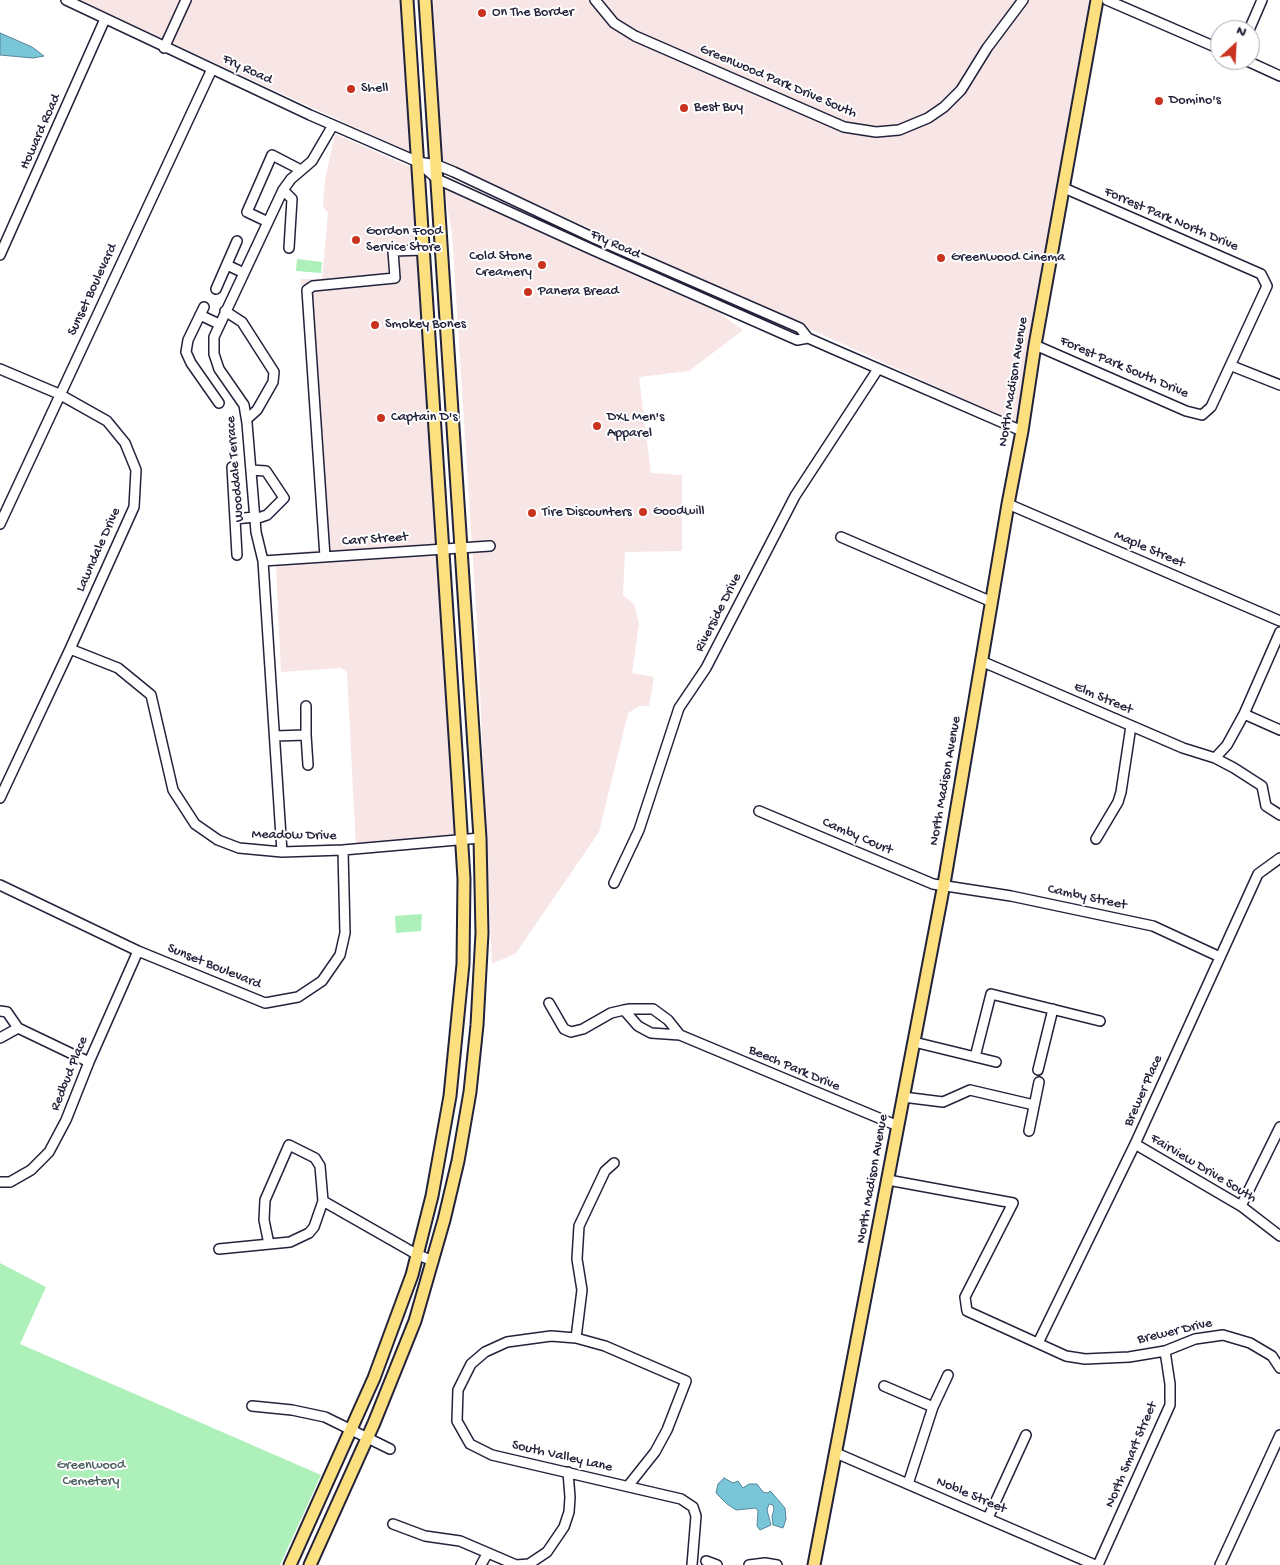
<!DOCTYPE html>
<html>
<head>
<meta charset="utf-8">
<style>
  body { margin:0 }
  #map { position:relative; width:1280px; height:1565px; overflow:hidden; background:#fff; font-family:"Gochi Hand",sans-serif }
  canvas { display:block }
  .north { position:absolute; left:1210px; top:20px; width:50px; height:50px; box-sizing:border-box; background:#fff; border:1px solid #a7a7b1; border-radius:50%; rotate:25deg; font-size:14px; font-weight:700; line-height:20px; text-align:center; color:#22223b }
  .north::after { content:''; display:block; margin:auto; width:18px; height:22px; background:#c8321e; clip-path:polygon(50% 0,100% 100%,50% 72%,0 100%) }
</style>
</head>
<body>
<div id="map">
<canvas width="1280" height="1565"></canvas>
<div class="north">N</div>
</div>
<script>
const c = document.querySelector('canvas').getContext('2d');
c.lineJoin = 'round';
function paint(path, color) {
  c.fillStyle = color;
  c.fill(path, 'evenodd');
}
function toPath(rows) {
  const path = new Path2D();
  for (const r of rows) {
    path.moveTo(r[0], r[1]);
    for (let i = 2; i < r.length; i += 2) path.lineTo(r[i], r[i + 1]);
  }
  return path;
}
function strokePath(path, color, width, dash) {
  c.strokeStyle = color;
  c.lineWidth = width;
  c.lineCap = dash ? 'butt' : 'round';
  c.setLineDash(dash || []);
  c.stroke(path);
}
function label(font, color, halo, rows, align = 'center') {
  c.font = font + ' "Gochi Hand",sans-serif';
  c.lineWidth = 4;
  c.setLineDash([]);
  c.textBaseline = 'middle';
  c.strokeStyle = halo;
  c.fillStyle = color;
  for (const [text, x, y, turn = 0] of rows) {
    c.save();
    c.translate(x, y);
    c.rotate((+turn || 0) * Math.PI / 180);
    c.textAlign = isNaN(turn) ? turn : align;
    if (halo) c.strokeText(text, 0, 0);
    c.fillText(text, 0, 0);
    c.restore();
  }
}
paint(toPath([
  [78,0,401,0,411,153],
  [433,0,1089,0,1016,423,442,161],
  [335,134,413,168,455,836,356,847,347,672,341,668,281,672,276,567,279,554,319,550,311,390,301,279,322,279,328,213,323,206,325,180],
  [444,188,718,312,743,330,689,371,639,377,651,473,682,475,682,551,625,552,623,595,634,604,639,624,632,673,654,677,649,706,640,706,628,713,599,832,516,953,492,964,477,624,452,234]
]), '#f7e6e5');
paint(toPath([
  [297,259,322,262,321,273,296,271],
  [422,914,421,931,396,933,395,916],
  [0,1263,46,1287,20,1344,321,1475,280,1565,0,1565]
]), '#aef0b9');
const water = toPath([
  [0,33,32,47,44,56,33,58,0,55,0,33],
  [724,1478,733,1483,738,1481,743,1488,749,1484,757,1484,763,1492,768,1493,770,1491,773,1494,785,1508,786,1519,783,1528,773,1525,772,1516,774,1510,773,1505,769,1504,767,1510,771,1525,760,1530,757,1526,758,1511,756,1508,736,1510,727,1504,716,1493,718,1484,724,1478]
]);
paint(water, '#79c6d8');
strokePath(water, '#568499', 1);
const minor = toPath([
  [66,0,310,115,418,162,437,165,454,172,596,239,800,328,808,338,833,349,1022,431],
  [595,0,614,23,635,36,844,127,876,132,899,130,928,118,944,107,961,90,987,48,1023,0],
  [1107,0,1220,49],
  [1249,30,1262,0],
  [164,48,186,0],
  [1245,60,1280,76],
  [419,163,437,179,593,250,797,340,808,338],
  [283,190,292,199,289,248],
  [268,222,247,212,272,155,301,170],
  [0,255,105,19],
  [227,265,244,273],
  [216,289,237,241],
  [204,307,188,340,186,352,191,363,219,403],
  [225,311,242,322,274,372,273,382,257,410,247,419],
  [200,315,219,324],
  [1035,345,1186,411,1202,415,1211,407,1267,286,1261,274,1064,188],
  [1232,366,1280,385],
  [0,369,59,394,107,421,125,443,136,470,134,507,70,649,0,798],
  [232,467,237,555],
  [251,470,266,471,284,498,267,515,255,519],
  [1008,504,1280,621],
  [235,519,254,517],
  [0,524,212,69],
  [841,537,992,602],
  [325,557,307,290,313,286,395,278,393,251,424,250],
  [263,561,490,546],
  [70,649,118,668,151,695,173,790,195,824,218,840,239,848,282,852,343,850,480,838],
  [981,661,1183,748,1215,758,1234,768,1262,786,1266,806,1280,815],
  [306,706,306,735],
  [1244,714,1280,730],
  [275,736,306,735,308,765],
  [1215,758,1227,745,1244,714,1280,632],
  [759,811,933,884,1011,896,1153,926,1220,957],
  [1096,839,1118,802,1121,792,1131,726],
  [282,852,263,561,256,532,247,423,244,405,219,369,214,354,214,337,283,190,291,179,312,161,333,125],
  [614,883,639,830,679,708,706,668,795,496,878,369],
  [0,885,138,951,265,1003,298,997,322,981,340,955,345,933,343,850],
  [549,1003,564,1029,571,1032,583,1029,611,1013,624,1010],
  [630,1009,653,1009,668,1020,680,1035,651,1033,638,1026,624,1010,630,1009],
  [0,1011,7,1012,18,1028],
  [680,1035,898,1126],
  [0,1038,18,1028,89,1062],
  [914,1042,996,1062],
  [975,1057,991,994,1100,1021],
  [1038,1070,1053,1009],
  [903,1097,943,1102,970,1090,1034,1105],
  [1029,1131,1039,1082],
  [1135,1144,1241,1206,1280,1236],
  [888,1180,1013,1203,965,1297,967,1311,1066,1356,1085,1359,1129,1357,1165,1351,1195,1339,1223,1335,1250,1343,1272,1356,1280,1368],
  [0,1182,10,1182,31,1170,49,1152,66,1120,89,1062,138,951],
  [323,1201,416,1254,433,1261],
  [1241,1206,1280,1127],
  [219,1249,290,1242,309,1233,314,1227,323,1201,320,1166,315,1158,289,1145,265,1200,264,1220,269,1244],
  [576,1338,582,1290,577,1259,579,1226,605,1171,614,1163],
  [1038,1343,1135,1144,1258,874,1280,858],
  [884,1386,933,1407],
  [252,1406,292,1410,325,1417,390,1449],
  [836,1453,1095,1565],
  [908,1484,933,1407,948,1375],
  [628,1486,655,1452,667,1430,686,1381,605,1346,576,1338,551,1336,507,1342,485,1352,471,1364,458,1390,457,1421,470,1444,492,1455,681,1499,693,1507,696,1516,692,1565],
  [988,1518,1026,1435],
  [393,1524,425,1536,460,1541,516,1565,529,1564,547,1552,564,1527,569,1512,570,1497,568,1472],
  [706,1561,717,1565],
  [481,1565,487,1554],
  [749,1565,765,1563,777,1565],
  [1098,1565,1170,1405,1170,1384,1165,1351],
  [1220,1565,1280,1435]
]);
const major = toPath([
  [290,1565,374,1378,412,1275,432,1196,450,1096,463,964,464,879,458,782,407,0],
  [310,1565,374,1423,415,1321,444,1220,458,1161,470,1092,477,1025,482,933,480,838,425,0],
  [814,1565,944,884,1008,504,1022,431,1035,345,1097,0]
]);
strokePath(minor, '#22223b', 12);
strokePath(major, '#22223b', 15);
strokePath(minor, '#fff', 9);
strokePath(major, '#fce080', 11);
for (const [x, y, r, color] of [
  [482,13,5,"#c8321e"],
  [351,89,5,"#c8321e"],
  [1159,101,5,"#c8321e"],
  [684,108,5,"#c8321e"],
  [356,240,5,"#c8321e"],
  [941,258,5,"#c8321e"],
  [542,265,5,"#c8321e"],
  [528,292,5,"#c8321e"],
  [375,325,5,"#c8321e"],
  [381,418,5,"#c8321e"],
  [597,426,5,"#c8321e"],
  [643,512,5,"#c8321e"],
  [532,513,5,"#c8321e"]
]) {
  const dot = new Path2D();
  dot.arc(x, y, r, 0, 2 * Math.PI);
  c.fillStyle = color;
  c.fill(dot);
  strokePath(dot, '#fff', 2);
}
label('14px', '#22223b', '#fff', [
  ["On The Border",492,13],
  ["Shell",361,89],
  ["Domino's",1169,101],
  ["Best Buy",694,108],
  ["Gordon Food",366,232],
  ["Service Store",366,248],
  ["Cold Stone",532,257,"right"],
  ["Creamery",532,273,"right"],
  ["Greenwood Cinema",951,258],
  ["Panera Bread",538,292],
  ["Smokey Bones",385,325],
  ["Captain D's",391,418],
  ["DXL Men's",607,418],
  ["Apparel",607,434],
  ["Goodwill",653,512],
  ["Tire Discounters",542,513]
], 'left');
label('14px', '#22223b', '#fff', [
  ["Fry Road",247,70,25],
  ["Greenwood Park Drive South",778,82,23],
  ["Howard Road",41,132,-66],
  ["Forrest Park North Drive",1171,220,23],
  ["Fry Road",615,245,24],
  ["Sunset Boulevard",93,290,-65],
  ["Forest Park South Drive",1124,368,23],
  ["North Madison Avenue",1014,382,-81],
  ["Wooddale Terrace",236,469,-95],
  ["Carr Street",375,540,-4],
  ["Lawndale Drive",99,550,-66],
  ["Maple Street",1149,550,23],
  ["Riverside Drive",719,613,-63],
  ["Elm Street",1103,699,23],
  ["North Madison Avenue",946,781,-80],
  ["Meadow Drive",294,836,1],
  ["Camby Court",857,837,23],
  ["Camby Street",1087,898,12],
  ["Sunset Boulevard",214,967,22],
  ["Beech Park Drive",794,1069,23],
  ["Redbud Place",70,1074,-68],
  ["Brewer Place",1144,1091,-66],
  ["Fairview Drive South",1203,1169,31],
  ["North Madison Avenue",873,1179,-80],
  ["Brewer Drive",1175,1332,-13],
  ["North Smart Street",1132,1455,-67],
  ["South Valley Lane",562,1457,13],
  ["Noble Street",971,1496,23]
]);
label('14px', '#4c6061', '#fff', [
  ["Greenwood",91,1466],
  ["Cemetery",91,1482]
]);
</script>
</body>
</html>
